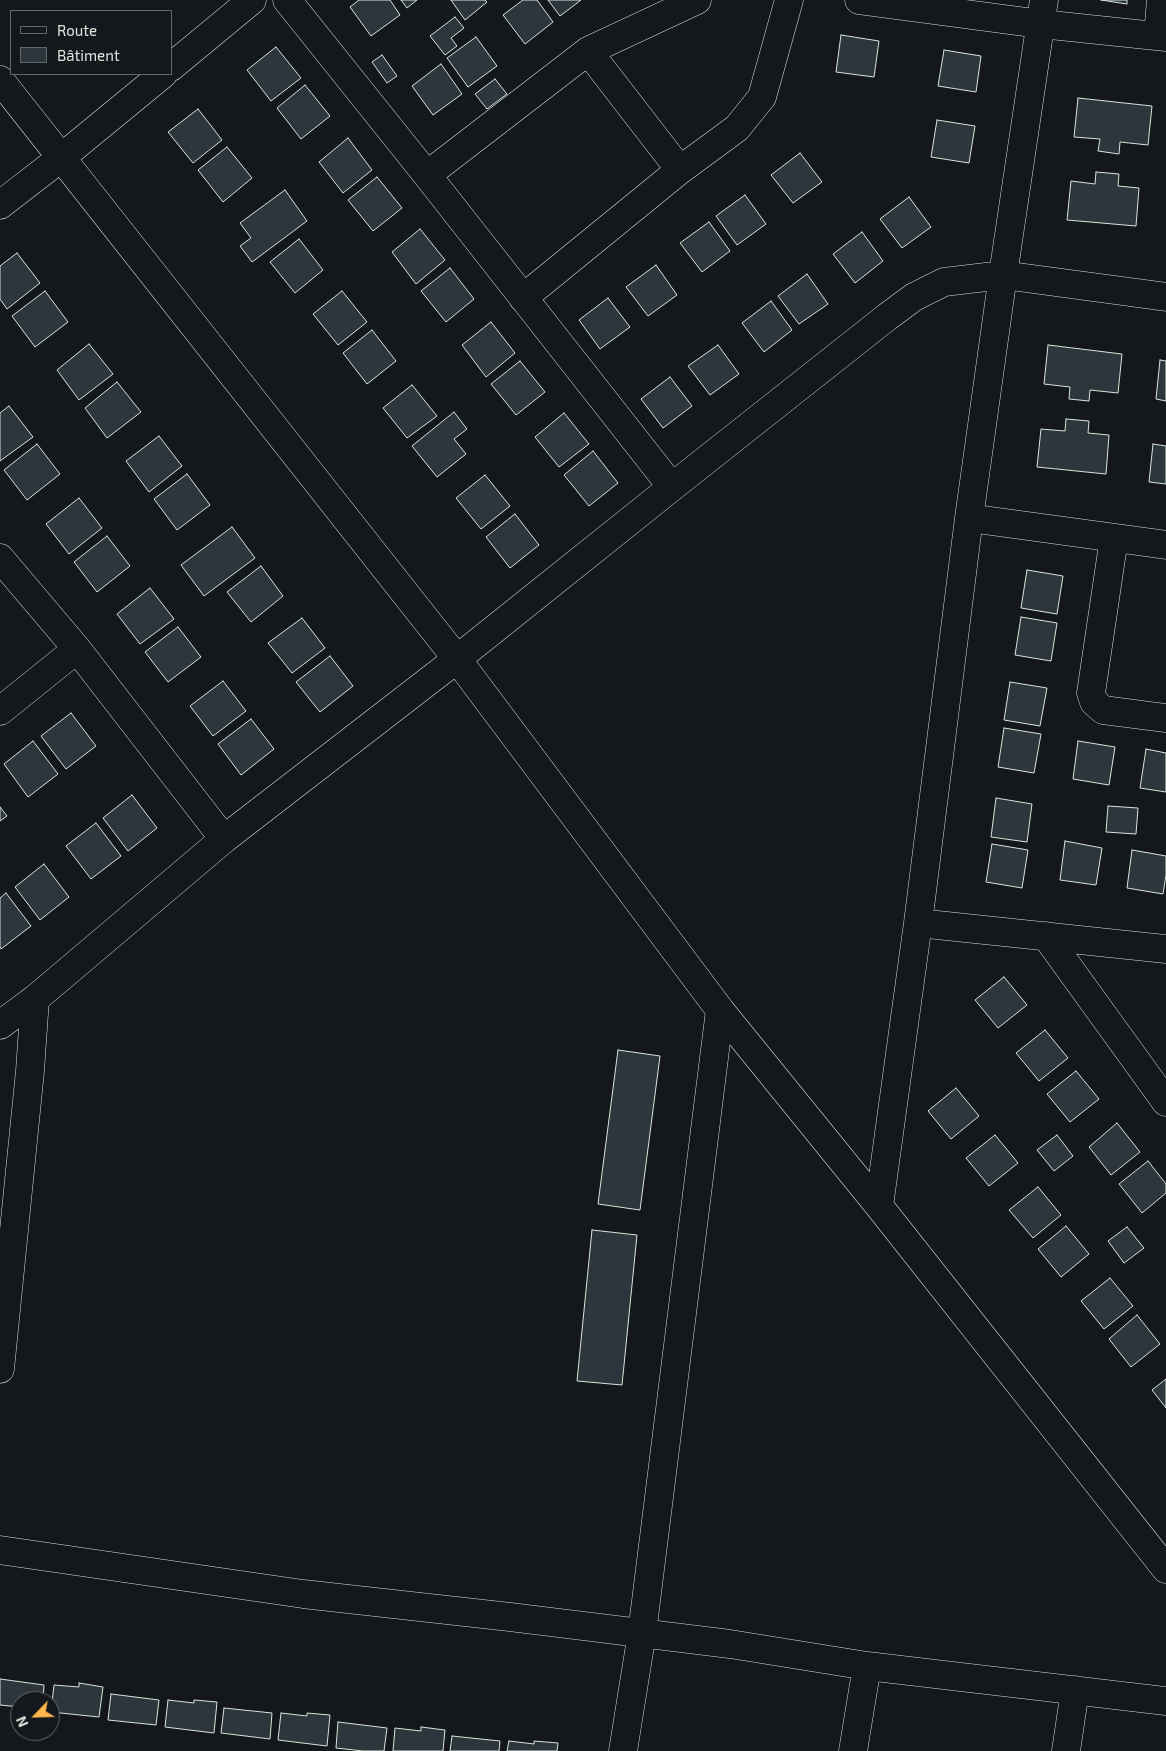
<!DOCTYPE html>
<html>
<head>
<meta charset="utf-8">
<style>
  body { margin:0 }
  #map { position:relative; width:1166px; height:1751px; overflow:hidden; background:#14181c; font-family:"Exo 2",sans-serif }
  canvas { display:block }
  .legend { position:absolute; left:10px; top:10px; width:162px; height:65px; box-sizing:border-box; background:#14181c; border:1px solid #626a69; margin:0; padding:6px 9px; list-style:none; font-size:15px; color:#d8e6dc }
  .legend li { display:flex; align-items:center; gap:10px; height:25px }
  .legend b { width:25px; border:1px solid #626a69 }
  .north { position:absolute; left:10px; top:1691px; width:50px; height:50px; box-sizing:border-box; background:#14181c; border:1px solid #626a69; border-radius:50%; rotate:246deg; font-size:14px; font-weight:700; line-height:20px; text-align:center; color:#d8e6dc }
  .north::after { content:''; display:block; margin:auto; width:18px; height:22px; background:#ffb74d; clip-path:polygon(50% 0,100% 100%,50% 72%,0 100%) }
</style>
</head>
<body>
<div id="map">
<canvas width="1166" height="1751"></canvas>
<ul class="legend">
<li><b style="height:6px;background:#14181c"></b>Route</li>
<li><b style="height:14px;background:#2c363c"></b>Bâtiment</li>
</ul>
<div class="north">N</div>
</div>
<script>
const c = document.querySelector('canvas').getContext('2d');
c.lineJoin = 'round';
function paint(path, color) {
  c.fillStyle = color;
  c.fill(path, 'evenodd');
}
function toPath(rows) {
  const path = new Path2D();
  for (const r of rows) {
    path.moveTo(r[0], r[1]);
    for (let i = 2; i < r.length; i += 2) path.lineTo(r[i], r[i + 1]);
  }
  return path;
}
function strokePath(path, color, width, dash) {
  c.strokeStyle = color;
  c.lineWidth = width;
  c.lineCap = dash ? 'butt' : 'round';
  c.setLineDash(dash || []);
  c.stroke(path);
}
const building = toPath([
  [359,0,390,0,400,15,371,36,350,7,359,0],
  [401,0,417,0,407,8,401,0],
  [451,0,485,0,487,2,465,20,451,0],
  [523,0,537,0,553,22,525,44,503,15,523,0],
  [548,0,581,0,560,16,548,0],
  [1101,0,1127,0,1127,4,1101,0],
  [455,17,464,28,451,38,457,46,445,55,430,36,455,17],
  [841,35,879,41,874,77,836,72,841,35],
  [476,37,497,66,468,87,447,58,476,37],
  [276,47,301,78,271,101,247,70,276,47],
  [944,50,981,56,976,92,938,86,944,50],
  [382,55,397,76,387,83,372,62,382,55],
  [441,64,462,94,433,115,412,86,441,64],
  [495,79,507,94,487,109,475,94,495,79],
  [305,85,330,116,301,139,277,108,305,85],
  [1078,98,1152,106,1148,145,1120,142,1119,154,1098,151,1100,139,1074,137,1078,98],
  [198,109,222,140,193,163,168,132,198,109],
  [937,120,975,126,969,163,931,157,937,120],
  [348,138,372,170,343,193,319,162,348,138],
  [227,147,252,178,223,202,198,170,227,147],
  [800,153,822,182,793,203,771,175,800,153],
  [1096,172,1119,174,1118,186,1139,188,1136,226,1067,220,1071,181,1095,184,1096,172],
  [377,177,402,208,373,231,348,200,377,177],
  [285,190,307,221,252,262,240,246,251,238,240,223,285,190],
  [745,195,766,224,737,245,716,216,745,195],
  [909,197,931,227,902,248,880,219,909,197],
  [709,222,730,251,702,272,680,243,709,222],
  [420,229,445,260,416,284,392,252,420,229],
  [862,232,883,261,855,283,833,254,862,232],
  [299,239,323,270,295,293,270,262,299,239],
  [17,253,40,283,7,309,0,299,0,266,17,253],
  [656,265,677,295,648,316,626,287,656,265],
  [450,268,474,299,446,322,421,291,450,268],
  [807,274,828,304,799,324,778,296,807,274],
  [45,291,68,322,35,347,12,316,45,291],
  [342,291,367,322,338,345,313,314,342,291],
  [608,298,630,327,600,349,579,320,608,298],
  [771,301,792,330,764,352,742,323,771,301],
  [491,322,515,353,486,377,462,345,491,322],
  [372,330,396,361,367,384,343,353,372,330],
  [89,344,113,374,79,400,57,370,89,344],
  [718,345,739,374,710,395,688,366,718,345],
  [1048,345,1122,354,1118,393,1090,390,1089,401,1069,399,1070,387,1044,384,1048,345],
  [1160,360,1166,361,1166,401,1156,399,1160,360],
  [520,361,545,392,516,415,491,384,520,361],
  [670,377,692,406,663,428,641,399,670,377],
  [117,382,141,412,107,438,85,408,117,382],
  [412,385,437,416,407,438,383,408,412,385],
  [9,406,33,437,0,461,0,413,9,406],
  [454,412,467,429,454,439,466,454,437,477,412,446,454,412],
  [564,413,589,444,559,467,535,437,564,413],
  [1066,419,1089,421,1088,433,1109,435,1106,474,1037,467,1041,429,1065,431,1066,419],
  [159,436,182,466,149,492,126,461,159,436],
  [37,444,60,474,27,500,4,470,37,444],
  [1153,444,1166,446,1166,484,1149,482,1153,444],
  [593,451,618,483,589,506,564,475,593,451],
  [187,474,210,505,177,530,154,499,187,474],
  [485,475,510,506,481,529,456,498,485,475],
  [79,498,102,528,69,554,46,524,79,498],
  [515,514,539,545,510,568,486,537,515,514],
  [232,527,255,558,204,596,181,565,232,527],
  [107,536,130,566,97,592,74,562,107,536],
  [261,566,283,596,251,622,227,592,261,566],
  [1027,570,1063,576,1057,614,1021,608,1027,570],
  [150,588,174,619,140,644,117,614,150,588],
  [1021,617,1057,623,1051,661,1015,655,1021,617],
  [302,618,325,648,292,673,268,643,302,618],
  [178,627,201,657,168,682,145,652,178,627],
  [330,656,353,686,320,712,296,682,330,656],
  [223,681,246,711,213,736,190,706,223,681],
  [1010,682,1047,688,1040,726,1004,720,1010,682],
  [71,713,96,746,66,769,41,736,71,713],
  [251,719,274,749,241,775,218,744,251,719],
  [1004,728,1041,734,1034,773,998,767,1004,728],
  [33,741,58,774,28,797,4,764,33,741],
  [1078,741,1115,747,1109,785,1073,779,1078,741],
  [1146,749,1166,753,1166,792,1140,788,1146,749],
  [132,795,157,828,128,851,103,818,132,795],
  [996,798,1032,804,1027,842,991,837,996,798],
  [1108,806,1138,808,1136,834,1106,832,1108,806],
  [0,807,7,816,0,821,0,807],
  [96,823,121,856,91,879,66,846,96,823],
  [1065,841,1102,848,1096,885,1060,880,1065,841],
  [992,844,1028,850,1022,888,986,882,992,844],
  [1132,850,1166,856,1166,875,1163,894,1127,888,1132,850],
  [44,864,69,897,40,920,15,887,44,864],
  [6,893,31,926,1,949,0,947,0,898,6,893],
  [1004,977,1027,1005,998,1028,975,1000,1004,977],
  [1045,1030,1068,1058,1039,1081,1016,1053,1045,1030],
  [618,1050,660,1056,640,1210,598,1204,618,1050],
  [1076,1071,1099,1099,1070,1122,1047,1094,1076,1071],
  [956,1088,979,1116,951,1139,928,1111,956,1088],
  [1117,1123,1140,1152,1111,1175,1089,1147,1117,1123],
  [995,1135,1018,1163,989,1186,966,1158,995,1135],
  [1057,1135,1073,1156,1054,1171,1037,1150,1057,1135],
  [1148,1161,1166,1184,1166,1193,1142,1213,1119,1184,1148,1161],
  [1038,1187,1061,1215,1033,1238,1009,1210,1038,1187],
  [1066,1226,1089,1254,1061,1277,1038,1249,1066,1226],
  [1127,1227,1144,1248,1124,1263,1108,1241,1127,1227],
  [592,1230,637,1235,622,1385,577,1381,592,1230],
  [1110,1278,1133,1306,1104,1329,1081,1301,1110,1278],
  [1137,1315,1160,1344,1131,1367,1109,1339,1137,1315],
  [1166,1379,1166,1408,1152,1390,1166,1379],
  [0,1679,44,1685,43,1701,20,1701,20,1707,0,1705,0,1679],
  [79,1683,103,1687,99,1717,51,1712,54,1685,79,1687,79,1683],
  [111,1694,159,1700,156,1725,108,1720,111,1694],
  [168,1700,194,1703,194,1700,217,1702,214,1733,165,1727,168,1700],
  [224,1708,272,1713,270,1739,221,1733,224,1708],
  [281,1713,307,1716,307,1713,330,1715,327,1746,278,1740,281,1713],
  [338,1722,387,1728,384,1751,363,1751,336,1748,338,1722],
  [421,1727,445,1730,443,1751,393,1751,395,1728,421,1731,421,1727],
  [452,1736,500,1741,499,1751,450,1751,452,1736],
  [509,1741,534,1744,534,1741,558,1743,557,1751,507,1751,509,1741]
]);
paint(building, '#2c363c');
strokePath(building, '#d8e6dc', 1);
const minor = toPath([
  [287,0,427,175,672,487],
  [859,0,1041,24,1166,37],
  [1158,36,1161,0],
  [588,51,680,170],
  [171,67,252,0],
  [0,80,457,659,720,1010,879,1206,1166,1569],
  [427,175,588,51,697,0],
  [0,205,62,157,163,74],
  [523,298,680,170,737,128,762,97,789,0],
  [969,518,1166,545],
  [1114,538,1091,693,1094,702,1103,710,1166,718],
  [0,558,77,649,224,839],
  [0,711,77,649],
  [918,923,1166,949],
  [1046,936,1166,1102],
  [0,1025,35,999,224,839,457,659,672,487,887,317,914,297,944,282,1003,275,1166,297],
  [879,1206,918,923,969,518,1003,275,1044,0],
  [0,1369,30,1071,35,999],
  [0,1550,303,1594,510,1617,730,1644,867,1666,1166,1701],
  [623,1751,642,1633,720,1010],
  [853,1751,867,1666],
  [1066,1751,1075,1690]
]);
strokePath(minor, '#d8e6dc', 29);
strokePath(minor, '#14181c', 28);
</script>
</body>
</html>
